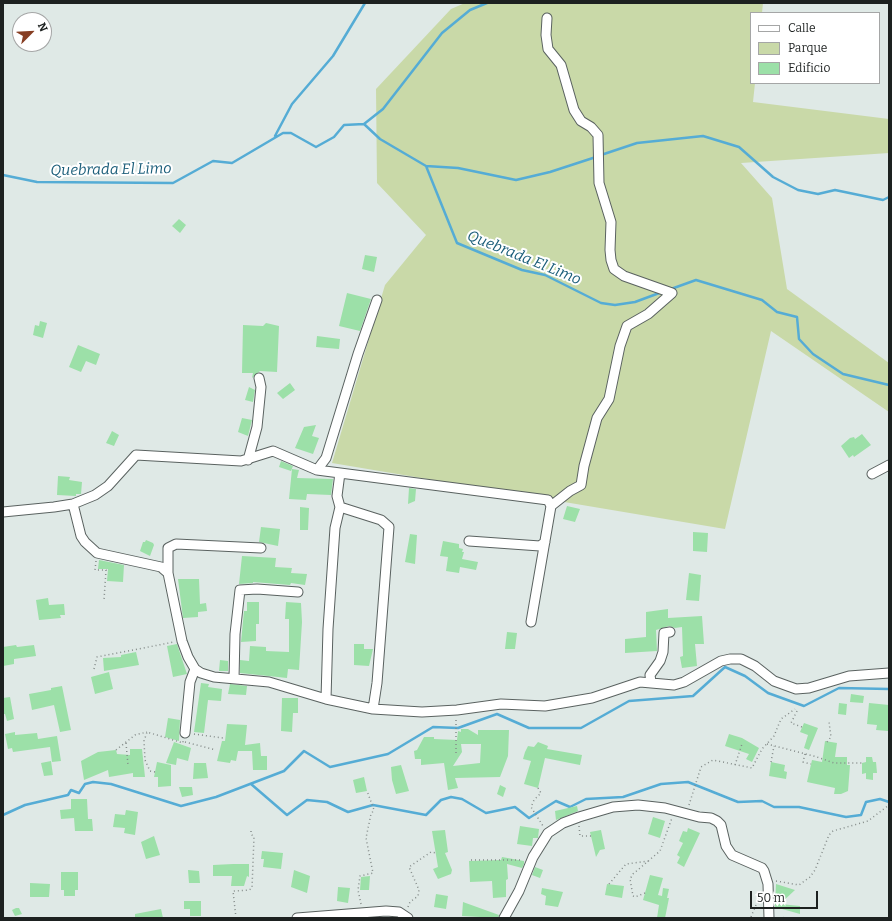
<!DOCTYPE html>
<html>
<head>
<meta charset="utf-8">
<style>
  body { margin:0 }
  #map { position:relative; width:892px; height:921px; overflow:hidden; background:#dfe9e6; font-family:Bitter,serif }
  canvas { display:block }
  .frame { position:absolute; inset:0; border:4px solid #1d2120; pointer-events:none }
  .legend { position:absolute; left:750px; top:12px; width:130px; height:72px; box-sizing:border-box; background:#fff; border:1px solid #a5a6a6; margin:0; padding:5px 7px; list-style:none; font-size:12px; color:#1d2120 }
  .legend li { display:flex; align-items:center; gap:8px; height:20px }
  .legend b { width:20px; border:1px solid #a5a6a6 }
  .north { position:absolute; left:12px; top:12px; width:40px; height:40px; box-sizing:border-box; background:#fff; border:1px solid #a5a6a6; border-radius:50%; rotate:66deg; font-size:11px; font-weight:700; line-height:16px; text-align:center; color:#1d2120 }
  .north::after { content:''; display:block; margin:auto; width:14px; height:18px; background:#873e23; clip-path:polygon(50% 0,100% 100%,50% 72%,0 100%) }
  .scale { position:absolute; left:750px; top:891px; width:68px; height:18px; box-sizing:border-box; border:2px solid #1d2120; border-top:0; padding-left:5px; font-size:12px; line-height:14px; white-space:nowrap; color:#1d2120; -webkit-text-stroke:3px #fff; paint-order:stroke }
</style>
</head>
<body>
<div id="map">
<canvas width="892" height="921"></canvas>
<div class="frame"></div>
<ul class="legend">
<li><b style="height:5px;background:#fff"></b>Calle</li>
<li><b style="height:11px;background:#c9d9a8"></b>Parque</li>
<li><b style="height:11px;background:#9ce0a8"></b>Edificio</li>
</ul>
<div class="north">N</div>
<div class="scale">50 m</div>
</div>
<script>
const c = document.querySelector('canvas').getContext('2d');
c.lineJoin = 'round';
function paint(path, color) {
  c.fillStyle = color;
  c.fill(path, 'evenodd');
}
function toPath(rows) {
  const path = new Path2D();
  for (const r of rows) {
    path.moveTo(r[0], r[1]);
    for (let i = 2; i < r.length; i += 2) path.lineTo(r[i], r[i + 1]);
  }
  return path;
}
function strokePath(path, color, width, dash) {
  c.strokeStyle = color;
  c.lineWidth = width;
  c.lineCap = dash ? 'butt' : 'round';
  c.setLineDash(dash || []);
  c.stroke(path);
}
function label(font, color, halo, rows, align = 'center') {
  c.font = font + ' Bitter,serif';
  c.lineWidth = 4;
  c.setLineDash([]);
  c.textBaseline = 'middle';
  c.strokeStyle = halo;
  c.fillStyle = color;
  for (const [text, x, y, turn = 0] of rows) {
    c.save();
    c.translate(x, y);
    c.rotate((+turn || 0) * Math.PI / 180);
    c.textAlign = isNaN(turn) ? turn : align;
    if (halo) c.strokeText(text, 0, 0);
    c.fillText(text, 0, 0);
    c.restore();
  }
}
paint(toPath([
  [465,3,763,3,762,13,751,13,751,83,755,83,753,102,889,119,889,153,741,163,772,198,787,289,889,363,889,412,771,331,725,529,332,463,385,285,426,235,377,183,376,89,451,9]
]), '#c9d9a8');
strokePath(toPath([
  [364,124,383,109,442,33,470,10,487,3],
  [275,136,292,104,333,56,365,3],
  [601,155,637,143,703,136,739,147,773,177,798,190,818,194,835,190,883,200,889,197],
  [426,166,458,168,516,180,550,172,596,157],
  [3,175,37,182,173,183,213,161,232,163,283,133,291,133,316,147,334,137,344,125,364,124,380,139,426,166,457,243,522,270,545,275,601,303,615,305,635,302,662,292],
  [671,289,696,280,762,300,777,312,797,317,799,339,813,354,843,374,889,385],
  [251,784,287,815,307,800,327,802,348,812,373,805,426,815,441,800,451,797,462,799,486,813,515,807,529,818,556,801,570,807,586,799,623,797,661,784,688,782,738,802,762,801,774,807,799,807,846,817,861,815,866,802,880,799,889,802],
  [3,815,25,805,68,795,71,790,79,793,85,784,93,782,111,784,181,806,216,797,284,771,304,751,330,767,388,754,433,727,458,728,497,714,529,728,581,728,629,701,693,696,725,667,745,676,768,693,804,706,839,688,889,689]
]), '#55acd5', 2.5);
paint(toPath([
  [179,219,186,225,180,233,172,226],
  [365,255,377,257,374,272,362,269],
  [347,293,371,299,360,331,339,326],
  [40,321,47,323,43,338,33,335,35,325,39,326],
  [266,323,279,326,277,372,260,371,252,378,253,373,242,373,243,325,263,326],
  [317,336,340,339,339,349,316,347],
  [78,345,100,354,96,365,86,361,81,372,69,367],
  [290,383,295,390,283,399,277,393],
  [249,387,255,390,253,402,245,400],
  [242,418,252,420,248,436,238,432],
  [316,425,312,436,319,438,313,454,295,448,304,427],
  [112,431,119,435,114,446,106,443],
  [862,434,871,445,854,457,853,455,849,458,841,446,850,438,854,437,855,439],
  [281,461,293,466,291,471,279,467],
  [292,469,299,470,297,478,333,479,331,495,307,494,306,500,289,499],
  [58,476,70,477,69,480,82,482,81,494,76,494,76,496,57,495],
  [409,488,416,489,415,501,408,504],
  [567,506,580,509,575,522,563,519],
  [300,507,309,508,308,530,300,530],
  [261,527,280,529,278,546,259,542],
  [693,532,708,533,707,552,693,551],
  [410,534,417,535,415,564,405,562],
  [146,540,153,543,154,545,150,556,140,551,143,542,145,542],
  [443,541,459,544,459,548,463,549,462,552,464,552,462,559,478,562,476,570,460,567,459,573,446,571,448,557,440,556],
  [242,556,276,558,275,567,292,568,291,573,307,574,305,585,291,583,290,585,253,582,253,583,239,584],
  [99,560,124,565,123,582,107,581,108,569,98,569],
  [689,573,701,575,699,601,686,600],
  [178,579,199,579,200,604,206,603,207,611,198,612,198,617,183,618],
  [48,598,49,605,64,604,65,615,60,615,61,618,39,620,36,600],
  [247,602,259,602,259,624,256,624,256,641,241,642,244,611,247,611],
  [286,602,301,603,302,622,299,670,288,669,287,678,240,673,240,660,249,661,250,646,266,647,266,651,289,652,289,619,285,619],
  [668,609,668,618,702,616,704,644,695,644,697,666,682,668,680,657,683,656,682,627,675,628,669,626,656,630,657,651,625,653,625,639,646,637,646,612],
  [507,632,517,633,515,649,505,649],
  [177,644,187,674,173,677,167,646],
  [354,644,364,644,364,649,373,649,369,666,354,665],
  [16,645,17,647,34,645,36,656,14,659,14,664,3,666,3,647],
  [136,652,139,665,104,671,103,658,121,657,121,655],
  [220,660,228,661,228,671,219,671],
  [109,672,113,689,95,694,91,677],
  [201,683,209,684,208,687,222,689,221,701,208,700,204,733,194,732],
  [230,684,247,686,246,695,228,694],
  [62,686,71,730,60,732,54,705,32,710,29,694,51,690,51,688],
  [851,694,864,696,863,703,850,702],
  [10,697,14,719,7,721,5,714,3,714,3,698],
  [282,698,298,698,298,713,293,713,292,732,281,731],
  [839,703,847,704,846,715,838,714],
  [869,703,889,705,888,731,876,730,877,725,867,724],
  [168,718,180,720,179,741,165,737],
  [804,723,818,728,809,750,804,748,808,735,800,732],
  [227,724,247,725,245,745,260,743,261,756,267,756,267,770,253,770,252,751,238,751,236,761,231,760,230,763,217,761,222,741,225,741],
  [461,729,468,729,478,735,478,730,509,730,508,756,500,777,455,778,458,788,448,790,444,763,421,765,421,759,415,759,414,751,417,750,424,737,434,737,434,739,457,740,458,731,461,732],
  [461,744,481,744,480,763,453,766,462,752],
  [15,732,15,735,37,733,38,739,57,736,61,761,52,762,50,747,13,752,12,748,8,749,5,734],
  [729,734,742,738,759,748,752,762,746,759,749,754,725,746],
  [825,741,837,743,835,757,847,757,847,765,850,765,848,791,841,794,834,794,835,788,807,782,812,760,822,762],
  [174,742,191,748,188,761,177,758,176,765,166,763],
  [538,742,548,746,547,749,582,755,580,765,545,758,538,788,524,784,531,761,523,759,525,752,528,746,534,747],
  [130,749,142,749,145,777,133,777,133,773,109,777,108,770,84,780,81,761,98,752,116,750,117,754,130,755],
  [866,757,872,757,873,762,876,762,877,773,873,773,873,780,866,779,866,773,862,774,862,763,866,762],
  [51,761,53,775,44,776,41,763],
  [157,762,171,765,171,786,158,787,158,777,154,777],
  [771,762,785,765,784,771,787,772,786,779,769,776],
  [194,763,206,763,208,778,193,779],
  [401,765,409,791,396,794,392,780,391,767],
  [364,777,367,791,356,793,353,780],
  [500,785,506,788,503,797,497,794],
  [179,787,192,787,193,795,182,797],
  [71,799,87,799,88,819,92,819,93,831,75,831,74,818,61,819,60,810,71,809],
  [577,806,578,811,556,820,555,811],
  [126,810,138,812,135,835,124,833,125,828,113,827,115,814,125,815],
  [653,817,665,821,660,838,648,834],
  [520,826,539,829,538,838,533,838,532,846,517,844],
  [688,828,700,833,684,867,677,863,680,857,677,855,683,843,679,841,683,831,687,832],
  [445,830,448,852,445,853,452,870,451,874,438,879,433,869,438,867,432,831],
  [601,830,605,849,600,850,596,857,590,832],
  [154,836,160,855,146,859,141,842],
  [262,851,283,853,281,869,263,867,264,859,261,859],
  [502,857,524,861,524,864,522,868,507,864,508,879,506,880,506,897,493,898,492,881,470,882,469,861,501,860],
  [233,864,249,864,249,877,247,876,244,886,231,886,232,876,213,876,213,865],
  [535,867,543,870,540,878,532,875],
  [188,870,199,871,200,883,189,883],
  [294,870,310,876,307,893,291,887],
  [61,872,78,872,78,890,75,890,75,896,64,896,64,890,61,890],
  [650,875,663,878,658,895,662,896,663,888,669,889,667,898,669,898,665,918,657,918,659,905,643,900],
  [370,876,369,890,360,890,361,877],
  [30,883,50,884,49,897,30,897],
  [607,884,624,886,622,898,605,895],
  [776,884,795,890,780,904,800,906,800,914,775,907],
  [338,887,350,888,348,903,337,901],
  [542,888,563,892,558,907,545,905,546,896,541,894],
  [436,894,448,896,446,909,434,907],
  [184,901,201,901,201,916,190,916,190,909,184,909],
  [463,902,499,915,498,918,462,916],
  [16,908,19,908,22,914,15,916,12,910],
  [161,909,163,918,135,918,135,914]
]), '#9ce0a8');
const minor = toPath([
  [547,18,546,35,548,49,561,65,574,110,581,121,591,127,598,135,599,183,611,222,610,250,611,260,614,269,624,276,672,293],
  [248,460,257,427,261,387,259,378],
  [317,470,326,458,358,354,377,300],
  [340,473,337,496,340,507,381,520,389,527,377,683,373,709],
  [872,474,889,465],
  [73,504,81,536,85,542,97,553,161,567,168,573,182,641,188,657,195,669,201,673,214,677,269,682,326,699,373,709,422,712,457,710,501,704,545,706,592,698,640,682,674,685,684,682,721,661,730,659,741,659,755,666,774,681,796,689,809,688,849,676,889,673],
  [551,506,570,491,581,485,584,466,597,418,609,399,620,346,627,326,648,314,672,293],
  [3,512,54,507,73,504,95,495,108,486,136,455,241,461,273,451,317,470,548,500,551,506,531,622],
  [469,541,540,546,545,542],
  [168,573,168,548,176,544,261,548],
  [234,679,235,634,240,590,257,589,298,592],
  [651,682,650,675,660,661,663,652,664,633,670,632],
  [326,699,328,629,335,528,340,507],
  [185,733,190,682,195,669],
  [297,918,386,911,399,912,408,918],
  [504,918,519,891,533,857,548,833,563,823,579,817,613,807,638,805,665,808,699,817,711,818,717,821,721,825,726,846,732,855,762,868,764,871,768,884,769,918]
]);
strokePath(minor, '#5a6260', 11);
strokePath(toPath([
  [96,561,95,570,106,570,104,600],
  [94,669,97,657,174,642],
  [797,711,791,723,802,727],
  [456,720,456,753],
  [194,734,223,738],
  [185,742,216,750],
  [827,742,831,737,829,722],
  [126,743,128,765],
  [767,744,817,757,834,763,862,763],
  [116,750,135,735,147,732],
  [805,754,803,762,811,764],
  [771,762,774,746],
  [735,765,742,744],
  [155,772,150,771,145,760,144,741,147,732,183,743,183,741],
  [538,788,541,793,534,800,531,807,543,826],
  [689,805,701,767,713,760,752,768,762,749,774,736,781,719,795,709],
  [579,826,580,836,591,836],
  [471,860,523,860],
  [776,881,799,885,810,877,815,870,829,835,833,831,868,821,889,805],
  [609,884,626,864,649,861],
  [645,893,635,897,633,896,630,879,633,874,660,851,672,818],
  [361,904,358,890,360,876,373,873,366,838,371,814,374,810,367,791],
  [408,907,410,902,418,896,419,890,409,867,431,852,436,853],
  [751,917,756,905,759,904],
  [236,918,233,891,249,890,252,888,254,837,251,834,251,831],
  [784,918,785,915]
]), '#858c8a', 1.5, [1, 3]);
strokePath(minor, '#fff', 9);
label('italic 15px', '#1a5d79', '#fff', [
  ["Quebrada El Limo",111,170,-1],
  ["Quebrada El Limo",524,258,22]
]);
</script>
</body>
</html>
